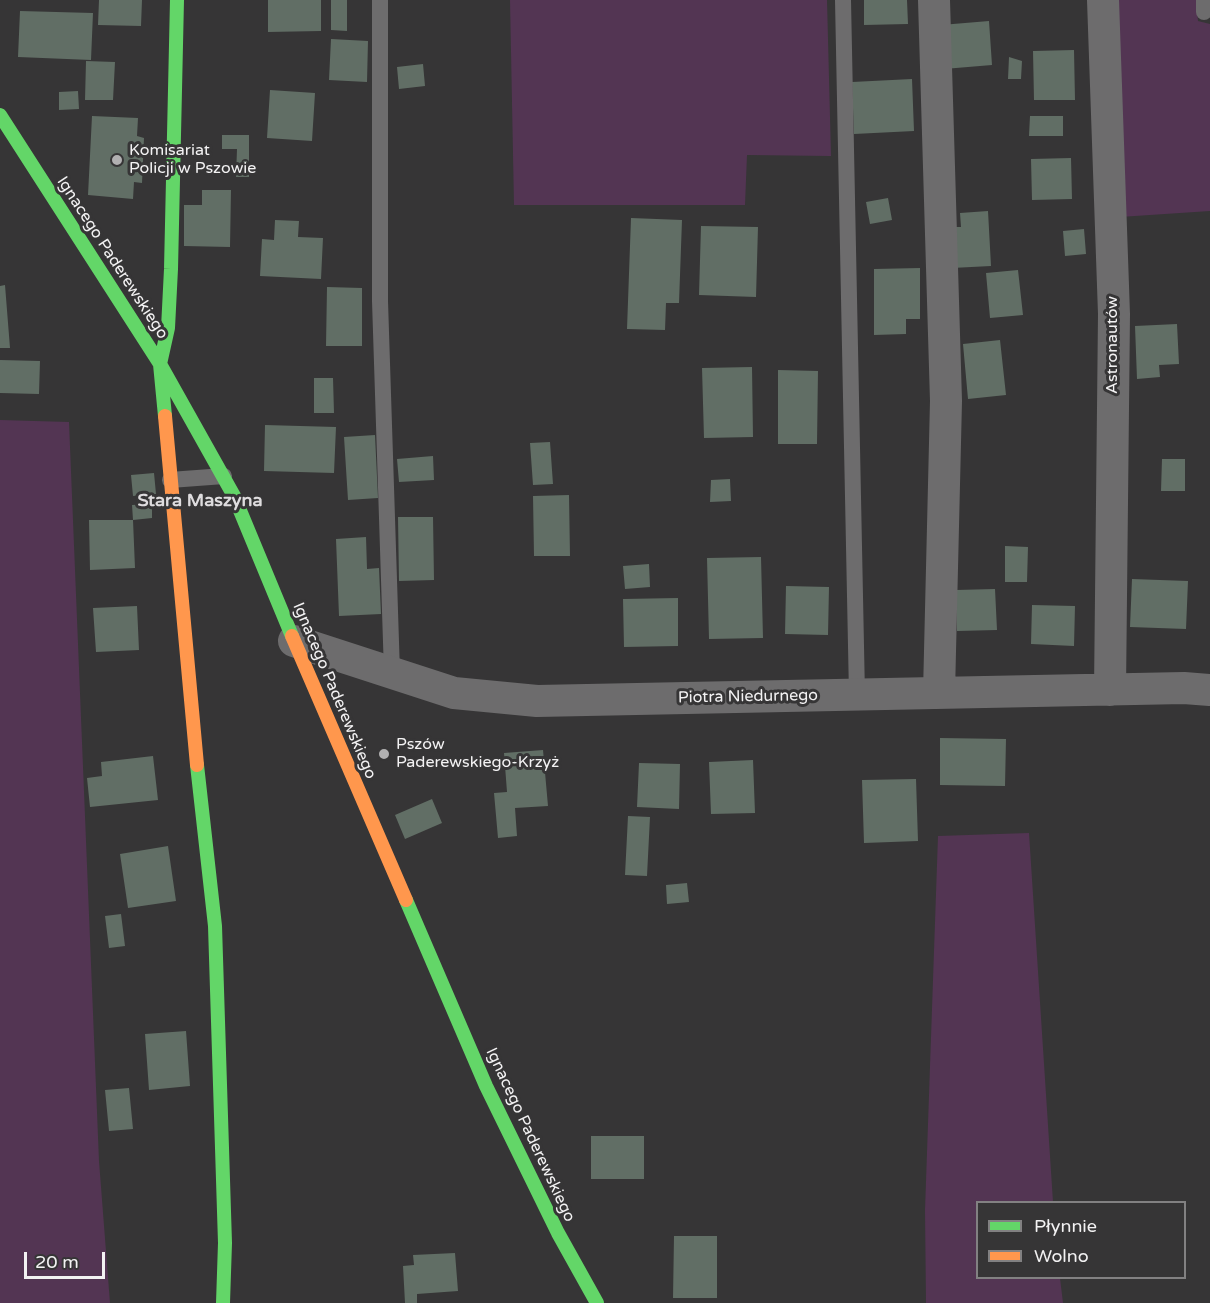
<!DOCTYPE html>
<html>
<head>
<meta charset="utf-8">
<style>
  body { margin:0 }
  #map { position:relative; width:1210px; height:1303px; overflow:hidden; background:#363536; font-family:"Varela Round",sans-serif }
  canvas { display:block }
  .legend { position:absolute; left:976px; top:1201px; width:210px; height:78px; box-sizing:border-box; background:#363536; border:2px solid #828182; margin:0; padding:8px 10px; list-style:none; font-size:18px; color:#f3f2f3 }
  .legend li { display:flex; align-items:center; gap:12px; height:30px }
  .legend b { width:30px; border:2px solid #828182 }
  .scale { position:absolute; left:24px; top:1252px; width:81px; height:27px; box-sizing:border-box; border:3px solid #f3f2f3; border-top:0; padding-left:8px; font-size:18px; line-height:21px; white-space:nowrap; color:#f3f2f3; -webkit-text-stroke:4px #363536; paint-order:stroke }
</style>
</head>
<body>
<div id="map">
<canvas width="1210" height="1303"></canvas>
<ul class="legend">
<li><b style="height:8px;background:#63d668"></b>Płynnie</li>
<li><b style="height:8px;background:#ff974d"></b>Wolno</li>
</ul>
<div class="scale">20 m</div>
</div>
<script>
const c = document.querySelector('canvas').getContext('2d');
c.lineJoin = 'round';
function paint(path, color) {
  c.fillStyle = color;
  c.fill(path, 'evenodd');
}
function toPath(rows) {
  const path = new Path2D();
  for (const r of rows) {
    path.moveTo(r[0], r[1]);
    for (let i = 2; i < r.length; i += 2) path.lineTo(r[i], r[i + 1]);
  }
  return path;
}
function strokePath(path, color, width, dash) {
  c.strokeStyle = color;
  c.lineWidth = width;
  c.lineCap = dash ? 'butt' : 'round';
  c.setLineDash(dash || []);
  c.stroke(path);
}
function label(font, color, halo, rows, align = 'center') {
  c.font = font + ' "Varela Round",sans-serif';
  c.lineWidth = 6;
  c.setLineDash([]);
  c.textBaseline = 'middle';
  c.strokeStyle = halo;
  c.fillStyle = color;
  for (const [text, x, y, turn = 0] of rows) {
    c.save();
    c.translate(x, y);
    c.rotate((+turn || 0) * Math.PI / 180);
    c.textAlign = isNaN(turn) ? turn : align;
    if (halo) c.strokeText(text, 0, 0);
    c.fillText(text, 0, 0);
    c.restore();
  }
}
paint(toPath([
  [510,0,827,0,831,156,747,155,745,205,514,205],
  [1113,0,1196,0,1198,21,1210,24,1210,211,1120,217],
  [0,420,69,422,99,1161,110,1303,0,1303],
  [1029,833,1053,1202,978,1202,978,1278,1060,1278,1063,1303,926,1303,925,1210,938,836]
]), '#533553');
paint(toPath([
  [99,0,142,0,141,26,98,25],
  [268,0,321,0,321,31,268,32],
  [331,0,347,0,347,31,331,30],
  [864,0,907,0,908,24,864,25],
  [20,11,93,13,91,60,18,57],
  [989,21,992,65,944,69,941,25],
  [331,39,368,41,367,82,329,80],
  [1074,50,1075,100,1034,100,1033,51],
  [1009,57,1022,61,1021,79,1008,79],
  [86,61,115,62,113,100,85,100],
  [423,64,425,86,399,89,397,67],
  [912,79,914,131,854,134,852,82],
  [270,90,315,93,312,141,267,138],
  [78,91,79,109,59,110,59,92],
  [92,116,138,118,137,136,144,138,142,183,134,182,133,199,88,195],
  [1030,116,1063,116,1063,136,1029,136],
  [222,135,249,135,249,177,236,177,237,149,222,149],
  [1071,158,1072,199,1032,200,1031,159],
  [202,190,231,190,230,247,184,246,184,205,202,205],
  [888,198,892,220,870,224,866,202],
  [988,211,991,266,952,268,950,227,961,227,960,213],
  [631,218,682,220,679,303,666,303,665,330,627,329],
  [275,220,299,221,298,237,323,238,321,279,260,276,262,239,274,240],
  [701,226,758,227,756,297,699,295],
  [1084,229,1086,254,1065,256,1063,231],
  [920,268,920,319,906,319,906,334,874,335,874,269],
  [1018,270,1023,315,990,318,986,273],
  [5,285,10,348,0,348,0,286],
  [327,287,362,288,362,346,326,346],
  [1177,324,1179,364,1159,365,1160,377,1137,379,1135,326],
  [1000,340,1006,395,968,399,963,344],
  [0,360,40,361,39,394,0,393],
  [752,367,753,437,704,438,702,368],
  [778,370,818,371,817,444,778,444],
  [314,378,333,378,334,413,314,413],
  [265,425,336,427,334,473,264,471],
  [375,435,378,498,348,500,344,437],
  [550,442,553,484,533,485,530,443],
  [433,456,434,480,399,482,397,459],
  [1162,459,1185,459,1185,491,1161,491],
  [154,473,156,494,133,496,131,475],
  [730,479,731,501,710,502,711,480],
  [569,495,570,556,534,556,533,496],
  [152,504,152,518,133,520,132,505],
  [398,517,433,517,434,580,399,581],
  [89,520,133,520,135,568,90,570],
  [366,537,367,569,379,568,381,614,339,616,336,539],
  [1005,546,1028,547,1027,582,1005,582],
  [761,557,763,638,709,639,707,558],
  [649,564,650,587,625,589,623,566],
  [1132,579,1188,581,1186,629,1130,627],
  [786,586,829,587,828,635,785,634],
  [995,589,997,630,957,631,956,590],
  [678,598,678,646,624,647,623,599],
  [1032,605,1075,606,1074,646,1031,644],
  [137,606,139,650,96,652,93,608],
  [940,738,1006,739,1005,786,940,785],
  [543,750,548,806,515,808,517,836,498,838,494,793,507,792,504,753],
  [153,756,158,800,90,807,87,778,102,776,101,762],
  [753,760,755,813,711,814,709,762],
  [639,763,680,764,679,809,637,807],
  [916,779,918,841,864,843,862,780],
  [432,799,442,823,405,839,395,815],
  [628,816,650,817,647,876,625,875],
  [168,846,176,901,128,908,120,854],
  [687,883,689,902,667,904,666,885],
  [121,914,125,946,109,948,105,916],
  [186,1031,190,1086,149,1090,145,1034],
  [129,1088,133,1129,109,1131,105,1090],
  [591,1136,644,1136,644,1179,591,1179],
  [674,1236,717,1236,717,1298,673,1298],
  [455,1253,458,1291,417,1294,417,1303,405,1303,403,1266,414,1265,413,1255]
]), '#616e65');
strokePath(toPath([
  [380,0,380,301,392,673],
  [843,0,857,695],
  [1204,0,1204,12],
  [170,480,224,476]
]), '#6d6c6d', 16);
strokePath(toPath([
  [934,0,946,401,939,693],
  [1103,0,1114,314,1110,690],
  [294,641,454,693,537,701,1184,688,1210,690]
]), '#6d6c6d', 32);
strokePath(toPath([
  [0,115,160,364,234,496,292,636],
  [165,416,160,364,168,328,171,269,177,0],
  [197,765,215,926,225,1243,223,1303],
  [406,900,486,1086,558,1233,597,1303]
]), '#63d668', 14);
strokePath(toPath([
  [165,416,197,765],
  [292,636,406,900]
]), '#ff974d', 14);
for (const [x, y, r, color] of [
  [117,160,6,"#b1b0b1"],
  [384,754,6,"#b1b0b1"]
]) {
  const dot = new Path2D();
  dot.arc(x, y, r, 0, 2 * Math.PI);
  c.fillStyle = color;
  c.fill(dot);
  strokePath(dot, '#363536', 2);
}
label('16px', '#f3f2f3', '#363536', [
  ["Komisariat",129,151],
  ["Policji w Pszowie",129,169],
  ["Pszów",396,745],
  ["Paderewskiego-Krzyż",396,763]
], 'left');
label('16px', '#f3f2f3', '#363536', [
  ["Ignacego Paderewskiego",112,258,57],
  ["Astronautów",1113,345,-90],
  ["Ignacego Paderewskiego",334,691,67],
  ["Piotra Niedurnego",748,697,-1],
  ["Ignacego Paderewskiego",530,1135,65]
]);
label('bold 18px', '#dedcde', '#363536', [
  ["Stara Maszyna",200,501]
]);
</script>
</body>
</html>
